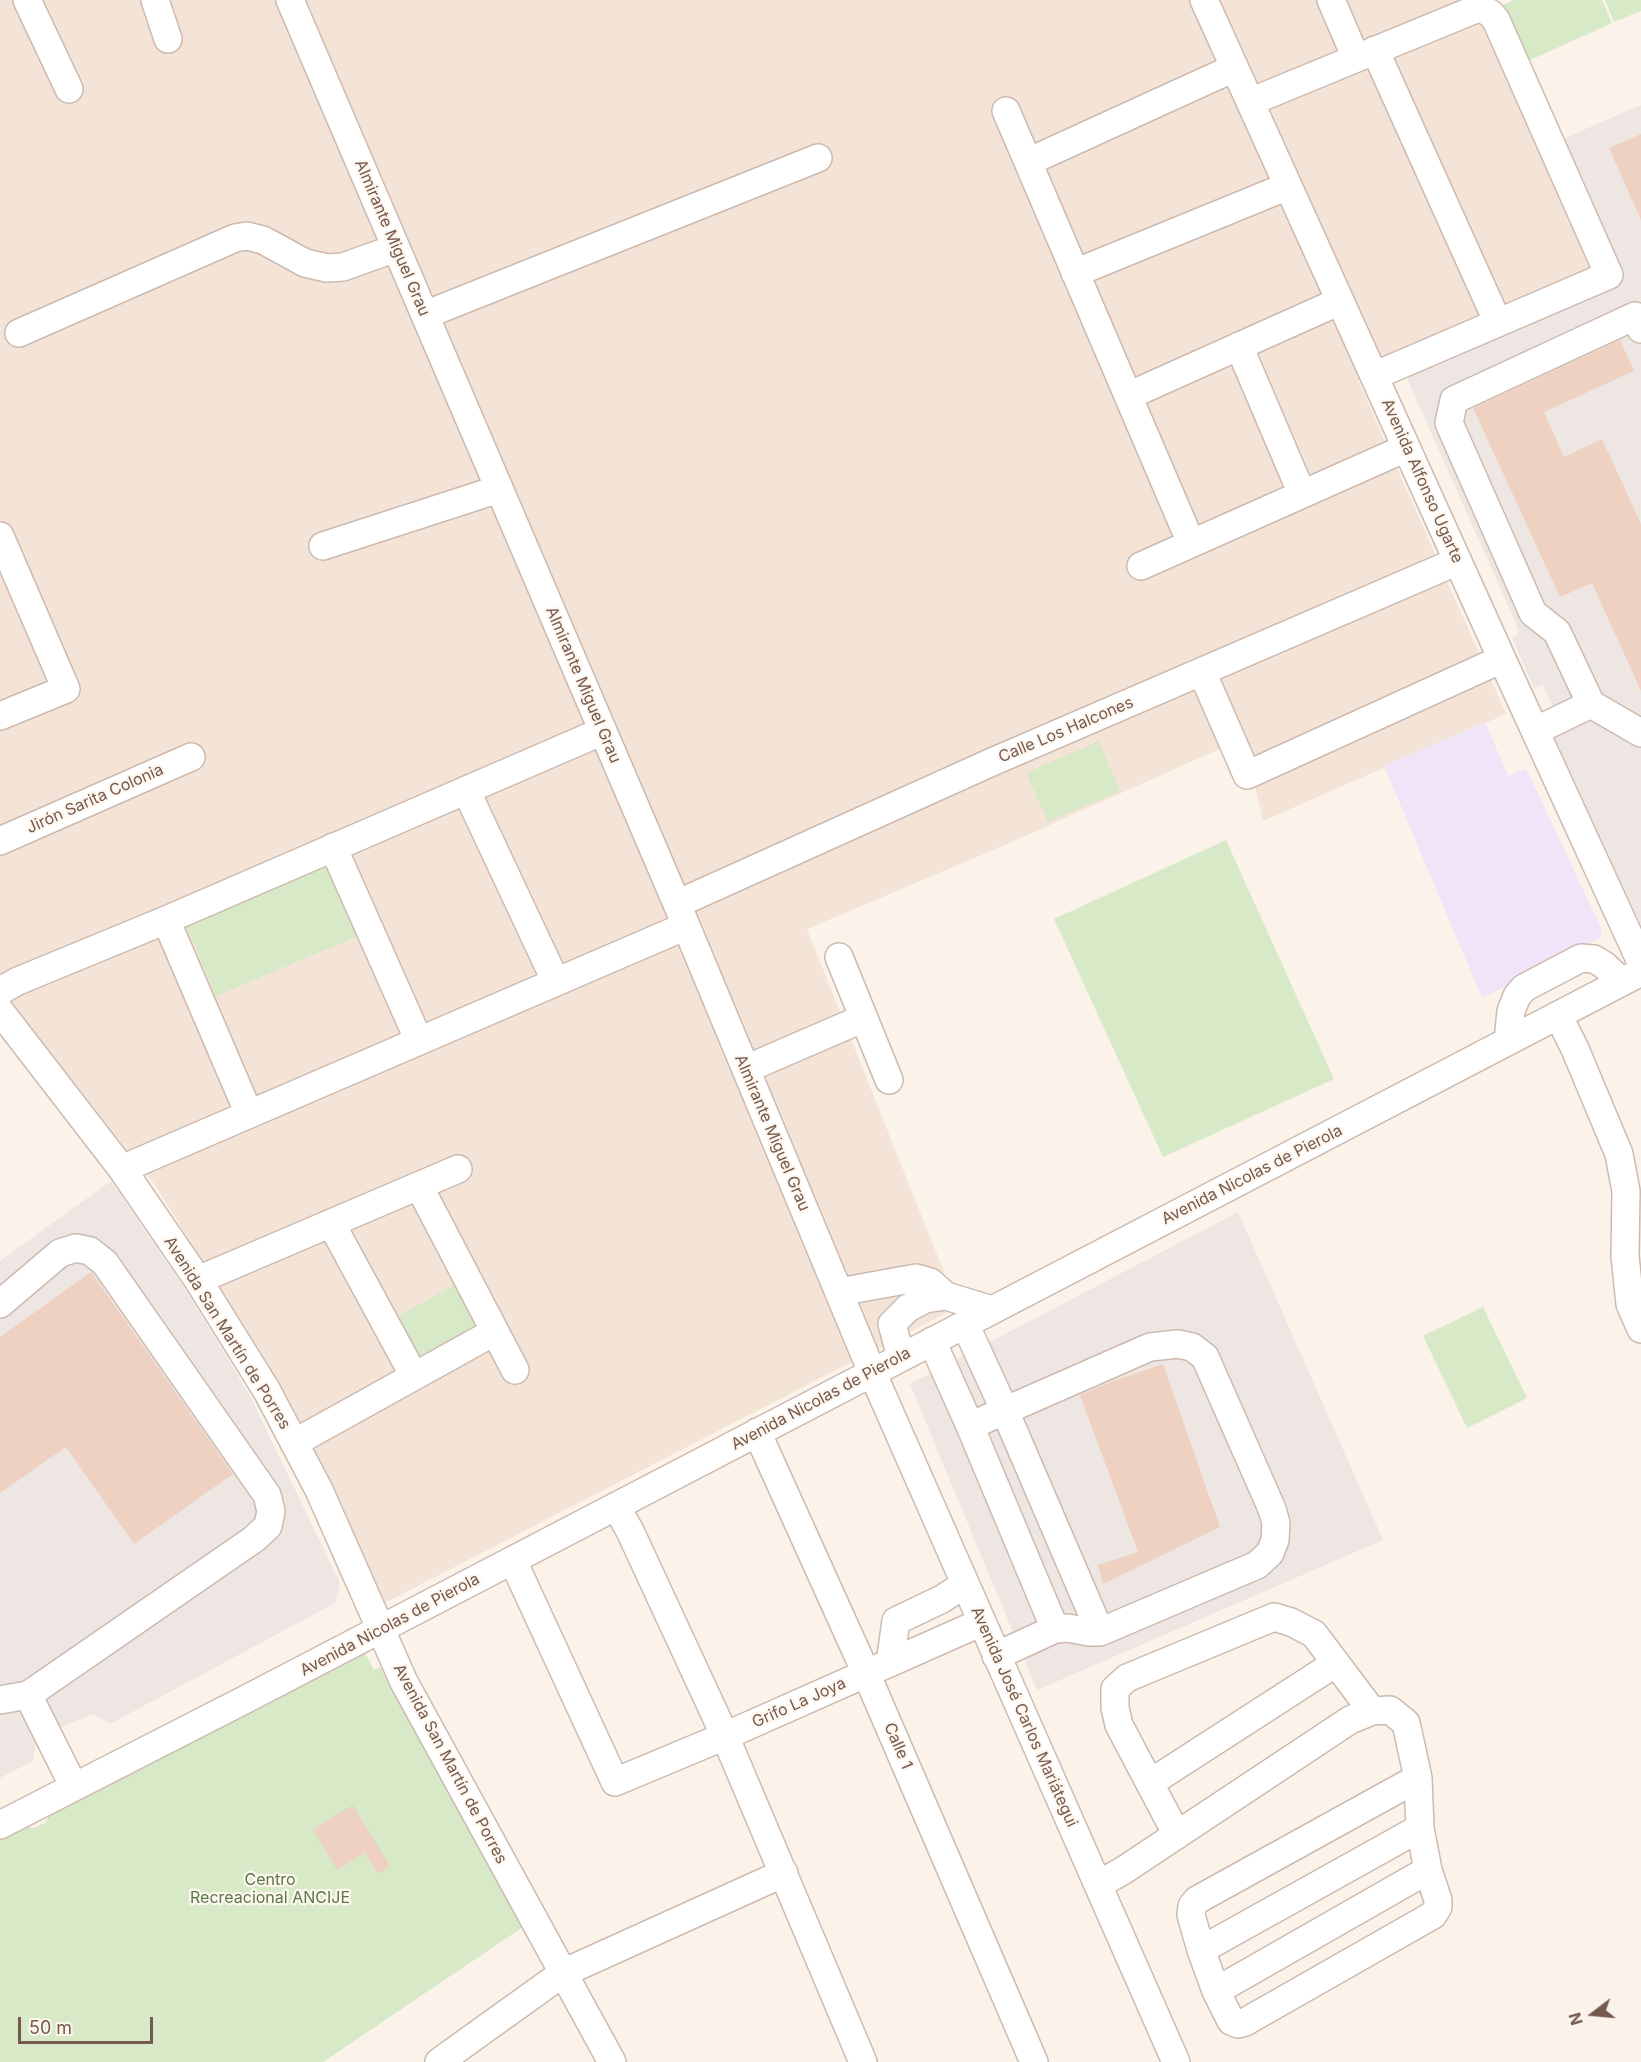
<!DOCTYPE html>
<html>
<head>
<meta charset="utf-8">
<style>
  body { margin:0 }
  #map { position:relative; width:1641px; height:2062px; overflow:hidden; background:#fbf3e9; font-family:Inter,sans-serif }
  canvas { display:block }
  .north { position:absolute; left:1563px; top:1984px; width:60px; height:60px; -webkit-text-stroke:4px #fef7ef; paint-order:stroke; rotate:254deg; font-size:16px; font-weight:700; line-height:24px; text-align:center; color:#75594d }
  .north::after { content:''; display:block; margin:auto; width:21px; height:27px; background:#75594d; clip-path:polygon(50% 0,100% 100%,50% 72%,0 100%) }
  .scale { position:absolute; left:18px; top:2017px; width:135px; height:27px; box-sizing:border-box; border:3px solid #75594d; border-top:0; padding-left:8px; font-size:18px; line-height:21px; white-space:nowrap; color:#75594d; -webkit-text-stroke:4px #fef7ef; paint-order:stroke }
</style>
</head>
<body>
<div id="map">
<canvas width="1641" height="2062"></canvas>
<div class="north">N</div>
<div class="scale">50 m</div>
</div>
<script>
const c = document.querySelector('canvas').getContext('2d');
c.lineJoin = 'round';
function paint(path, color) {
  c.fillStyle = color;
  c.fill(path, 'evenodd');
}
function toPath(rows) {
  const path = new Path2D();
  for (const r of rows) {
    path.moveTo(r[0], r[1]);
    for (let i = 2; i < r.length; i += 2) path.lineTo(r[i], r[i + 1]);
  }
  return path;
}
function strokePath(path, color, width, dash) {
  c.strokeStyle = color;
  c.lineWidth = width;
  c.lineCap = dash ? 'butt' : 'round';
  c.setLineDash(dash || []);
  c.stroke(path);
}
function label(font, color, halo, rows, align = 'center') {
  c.font = font + ' Inter,sans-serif';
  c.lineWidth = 4.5;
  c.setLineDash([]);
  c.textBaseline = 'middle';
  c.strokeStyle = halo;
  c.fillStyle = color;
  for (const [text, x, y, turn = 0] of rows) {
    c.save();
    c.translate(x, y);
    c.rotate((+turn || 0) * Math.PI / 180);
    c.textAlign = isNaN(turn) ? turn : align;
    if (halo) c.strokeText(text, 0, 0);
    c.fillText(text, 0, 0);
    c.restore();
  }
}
paint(toPath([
  [0,0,1486,0,1595,267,1358,380,1506,714,1263,821,1244,738,1003,846,807,929,958,1307,383,1604,286,1396,155,1185,0,989]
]), '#f3e4d7');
paint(toPath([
  [1641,105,1641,925,1550,728,1556,715,1543,684,1534,688,1512,638,1519,632,1515,621,1405,374,1619,283,1558,141],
  [111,1181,187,1292,250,1396,340,1583,335,1603,110,1724,93,1714,37,1737,33,1761,0,1778,0,1261],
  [1238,1212,1383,1540,1037,1690,910,1384]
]), '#ede6e2');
paint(toPath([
  [1485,722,1508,776,1524,769,1528,772,1602,930,1600,938,1482,998,1384,766]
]), '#f0e5f8');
paint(toPath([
  [1514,0,1602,0,1612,23,1528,61,1503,5],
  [1605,0,1641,0,1641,11,1614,22],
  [1099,741,1120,791,1048,822,1026,773],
  [1226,840,1334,1079,1163,1157,1054,919],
  [326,861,358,936,216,996,184,920],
  [458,1283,481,1325,418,1360,395,1318],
  [1483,1307,1527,1398,1467,1428,1423,1336],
  [364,1651,374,1670,380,1667,436,1771,526,1925,323,2062,0,2062,0,1839,23,1827,35,1828,46,1822,51,1810,242,1709,253,1712,267,1705,274,1693]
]), '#d7e9c7');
paint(toPath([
  [1641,134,1641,220,1609,148],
  [1620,340,1634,371,1544,412,1564,457,1602,439,1641,524,1641,691,1592,583,1560,597,1473,408],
  [91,1272,233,1474,134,1544,66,1447,0,1493,0,1337],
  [1163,1364,1220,1527,1103,1584,1098,1565,1138,1552,1080,1395,1108,1383],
  [353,1805,390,1866,378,1874,365,1853,337,1870,313,1829]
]), '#efd1c2');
const minor = toPath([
  [27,0,69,89],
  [155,0,168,39],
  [290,0,677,904,872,1372,1176,2062],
  [1204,0,1502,659,1641,962],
  [1331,0,1356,58],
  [1375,50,1498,323],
  [1250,102,1476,9,1483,9,1491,14,1496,20,1609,275,1374,376],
  [1006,111,1028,162],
  [1075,273,1288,186],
  [425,315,818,158],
  [1641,329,1635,316,1454,400,1449,423,1533,613,1557,632,1591,704,1641,733],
  [19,333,235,238,247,236,263,240,305,263,327,268,343,267,396,248],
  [1239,346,1302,494],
  [1128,396,1340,301],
  [0,536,66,689,0,716],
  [1191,543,1028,162,1234,68],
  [323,546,499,489],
  [1141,566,1406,448],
  [1202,672,1247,775,1502,659],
  [1535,731,1591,704],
  [466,790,556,982],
  [0,841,191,757],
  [333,847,419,1041],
  [677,904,992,762,1458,561],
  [166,920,249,1114],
  [839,957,889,1080],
  [0,991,18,981,166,920,603,731],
  [0,1011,122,1169,198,1280,267,1391,319,1490,404,1682,612,2062],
  [1558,1015,1575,1049,1619,1154,1626,1191,1625,1256,1630,1304,1641,1329],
  [1508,1041,1511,1011,1517,996,1524,988,1581,958,1594,959,1604,965,1622,982],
  [746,1069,864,1018],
  [122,1169,686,926],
  [419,1186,515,1370],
  [331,1223,414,1376],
  [198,1280,458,1169],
  [839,1292,916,1278,930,1282,946,1296],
  [0,1304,60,1253,76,1248,90,1251,105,1263,267,1495,271,1511,268,1526,254,1539,28,1695,0,1700],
  [965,1324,1005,1411,1100,1632],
  [932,1341,970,1426,1055,1629],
  [901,1357,892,1324,908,1308,925,1299,946,1296,992,1310],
  [970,1426,1150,1347,1178,1344,1192,1347,1205,1357,1272,1509,1276,1523,1275,1540,1270,1553,1257,1565,1100,1632,1089,1632,1068,1628,1055,1629,996,1656],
  [757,1432,866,1673,1034,2062],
  [294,1443,494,1332],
  [616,1506,630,1531,725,1736,863,2062],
  [513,1561,615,1782,725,1736,982,1622],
  [890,1663,896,1621,942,1599,965,1584],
  [28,1695,74,1787],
  [1150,1783,1336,1663],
  [0,1825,252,1696,1641,972],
  [1177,1835,1119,1725,1115,1708,1115,1689,1127,1678,1274,1617,1291,1622,1314,1634,1372,1711],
  [1098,1885,1124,1870,1350,1720,1372,1711,1390,1710,1406,1723,1418,1778,1420,1828,1428,1870,1438,1900,1438,1907,1433,1915,1245,2022,1238,2024,1231,2021,1216,1991,1201,1950,1191,1915,1192,1906,1197,1900,1418,1778],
  [1201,1950,1420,1828],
  [1216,1991,1428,1870],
  [439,2062,563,1973,784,1873]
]);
strokePath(minor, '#cdbaaf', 30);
strokePath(minor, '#fff', 27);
label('16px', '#75594d', '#fef7ef', [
  ["Almirante Miguel Grau",392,238,67],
  ["Avenida Alfonso Ugarte",1422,481,66],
  ["Almirante Miguel Grau",583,685,67],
  ["Calle Los Halcones",1066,730,-23],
  ["Jirón Sarita Colonia",95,799,-24],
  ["Almirante Miguel Grau",772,1133,67],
  ["Avenida Nicolas de Pierola",1252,1175,-27],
  ["Avenida San Martín de Porres",227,1333,58],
  ["Avenida Nicolas de Pierola",821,1399,-28],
  ["Avenida Nicolas de Pierola",390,1625,-28],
  ["Grifo La Joya",799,1703,-24],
  ["Avenida José Carlos Mariátegui",1024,1717,66],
  ["Calle 1",898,1746,67],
  ["Avenida San Martín de Porres",450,1764,62]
]);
label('16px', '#597946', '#fef7ef', [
  ["Centro",270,1880],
  ["Recreacional ANCIJE",270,1898]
]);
</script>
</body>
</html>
